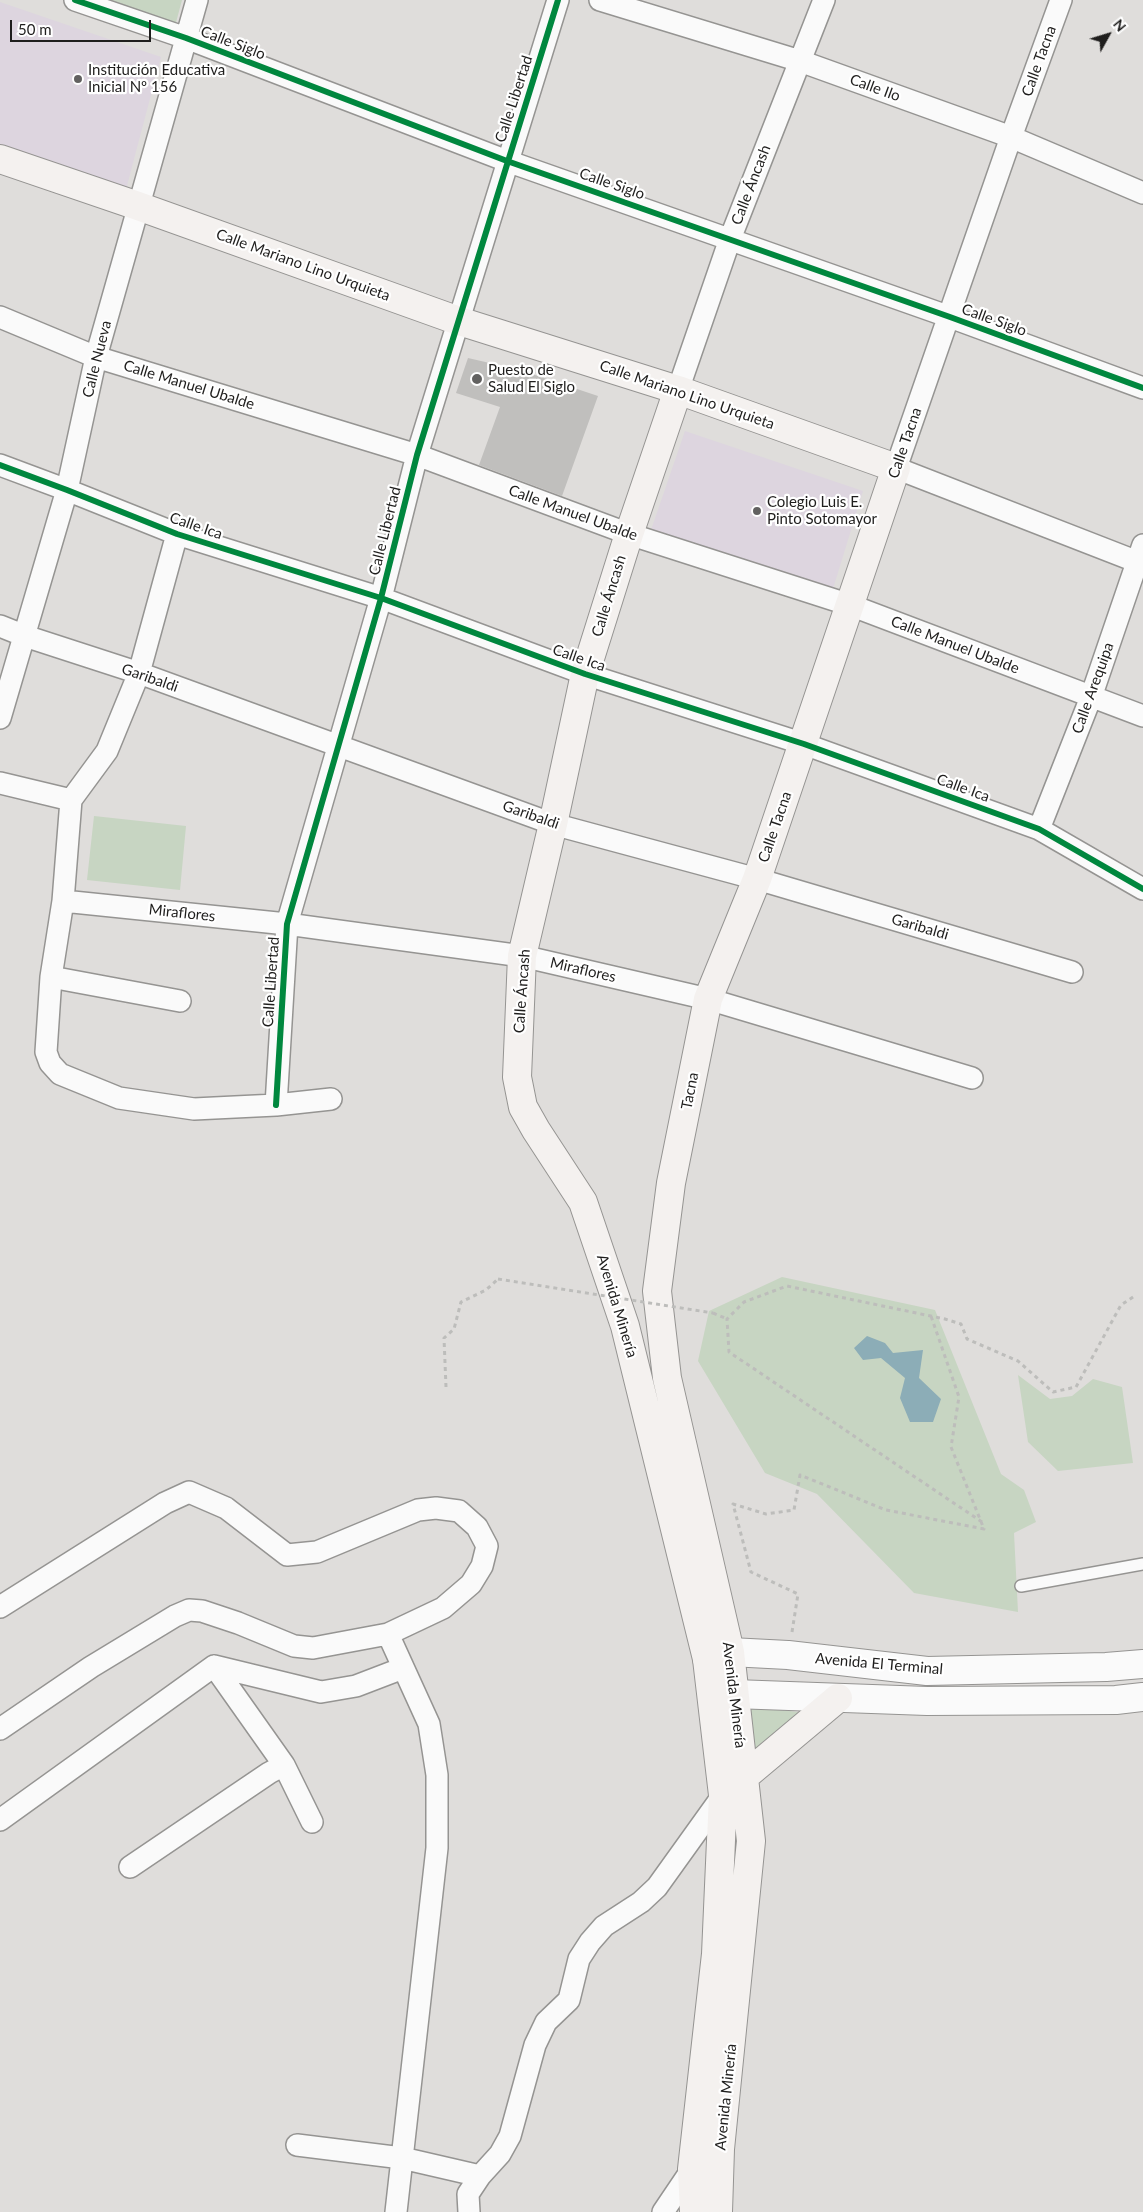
<!DOCTYPE html>
<html>
<head>
<meta charset="utf-8">
<style>
  body { margin:0 }
  #map { position:relative; width:1143px; height:2212px; overflow:hidden; background:#dfdddb; font-family:Lato,sans-serif }
  canvas { display:block }
  .north { position:absolute; left:1083px; top:10px; width:50px; height:50px; -webkit-text-stroke:4px #fff; paint-order:stroke; rotate:51deg; font-size:14px; font-weight:700; line-height:20px; text-align:center; color:#1f1e1d }
  .north::after { content:''; display:block; margin:auto; width:18px; height:22px; background:#1f1e1d; clip-path:polygon(50% 0,100% 100%,50% 72%,0 100%) }
  .scale { position:absolute; left:10px; top:20px; width:141px; height:22px; box-sizing:border-box; border:2px solid #1f1e1d; border-top:0; padding-left:6px; font-size:15px; line-height:18px; white-space:nowrap; color:#1f1e1d; -webkit-text-stroke:4px #fff; paint-order:stroke }
</style>
</head>
<body>
<div id="map">
<canvas width="1143" height="2212"></canvas>
<div class="north">N</div>
<div class="scale">50 m</div>
</div>
<script>
const c = document.querySelector('canvas').getContext('2d');
c.lineJoin = 'round';
function paint(path, color) {
  c.fillStyle = color;
  c.fill(path, 'evenodd');
}
function toPath(rows) {
  const path = new Path2D();
  for (const r of rows) {
    path.moveTo(r[0], r[1]);
    for (let i = 2; i < r.length; i += 2) path.lineTo(r[i], r[i + 1]);
  }
  return path;
}
function strokePath(path, color, width, dash) {
  c.strokeStyle = color;
  c.lineWidth = width;
  c.lineCap = dash ? 'butt' : 'round';
  c.setLineDash(dash || []);
  c.stroke(path);
}
function label(font, color, halo, rows, align = 'center') {
  c.font = font + ' Lato,sans-serif';
  c.lineWidth = 4.5;
  c.setLineDash([]);
  c.textBaseline = 'middle';
  c.strokeStyle = halo;
  c.fillStyle = color;
  for (const [text, x, y, turn = 0] of rows) {
    c.save();
    c.translate(x, y);
    c.rotate((+turn || 0) * Math.PI / 180);
    c.textAlign = isNaN(turn) ? turn : align;
    if (halo) c.strokeText(text, 0, 0);
    c.fillText(text, 0, 0);
    c.restore();
  }
}
paint(toPath([
  [0,2,161,57,124,197,0,156],
  [685,431,863,491,832,592,651,530]
]), '#ddd5df');
paint(toPath([
  [86,0,182,0,174,30],
  [94,816,186,826,180,890,87,880],
  [782,1277,935,1310,1001,1474,1024,1490,1036,1522,1014,1533,1018,1612,914,1593,817,1494,765,1473,698,1361,709,1311],
  [1018,1375,1050,1399,1072,1396,1093,1379,1122,1387,1133,1463,1058,1471,1028,1442],
  [745,1704,803,1713,752,1760]
]), '#c7d5c2');
paint(toPath([
  [867,1336,885,1343,893,1353,923,1350,919,1378,941,1399,933,1422,910,1422,900,1398,905,1378,881,1358,863,1360,854,1348]
]), '#8cadb7');
paint(toPath([
  [468,358,520,370,598,396,562,496,479,465,500,407,456,393]
]), '#c0bfbd');
const service = toPath([
  [1021,1586,1143,1564]
]);
const minor = toPath([
  [75,0,186,38,507,161,950,317,1143,388],
  [600,0,800,61,1011,137,1143,193],
  [1061,0,1011,137,896,468,1143,564],
  [0,317,96,357,417,455,629,534,850,605,1143,716],
  [678,390,730,239,824,0],
  [0,465,67,490,177,534,381,598,585,674,804,744,1039,829,1143,889],
  [177,534,139,673,107,751,71,800,63,901,51,977,46,1052,50,1063,60,1074,119,1098,194,1109,276,1105,331,1099],
  [0,626,25,636,139,673,553,824,757,879,1072,972],
  [0,718,67,490,96,357,197,0],
  [0,783,71,800],
  [1039,829,1091,697,1143,545],
  [63,901,287,924,522,956,708,999,972,1078],
  [51,977,180,1001],
  [276,1105,287,924,381,598,417,455,558,0],
  [0,1607,165,1503,189,1492,226,1508,287,1555,317,1552,418,1510,436,1508,459,1511,477,1527,487,1546,482,1566,471,1584,443,1608,388,1634,313,1648,294,1646,238,1623,202,1611,189,1610,175,1616,91,1667,0,1729],
  [388,1634,429,1724,437,1775,437,1848,396,2212],
  [214,1666,321,1692,356,1686,403,1668],
  [284,1765,312,1822],
  [0,1820,214,1666,284,1765,269,1773,130,1867],
  [297,2145,402,2158,480,2176,500,2154,510,2136,535,2045,546,2022,569,2000,579,1959,590,1942,604,1926,641,1902,657,1887,723,1795],
  [469,2212,468,2194,480,2176],
  [663,2212,692,2169]
]);
const tertiary = toPath([
  [707,1659,730,1652,788,1655,927,1671,1106,1667,1143,1664],
  [713,1699,734,1694,927,1701,1116,1700,1143,1697]
]);
const secondary = toPath([
  [0,159,138,206,459,321,678,390,896,468,757,879,708,999,671,1183,657,1291,667,1378,730,1652,751,1841,720,2149,718,2212],
  [678,390,629,534,585,674,553,824,522,956,517,1077,523,1107,536,1130,583,1202,625,1326,707,1659,723,1795,716,1954,692,2169,694,2212],
  [745,1776,838,1698]
]);
strokePath(service, '#959492', 14);
strokePath(minor, '#959492', 24);
strokePath(tertiary, '#959492', 30);
strokePath(secondary, '#959492', 30);
strokePath(toPath([
  [713,1313,727,1319],
  [446,1387,444,1338,454,1329,461,1302,486,1290,498,1279],
  [982,1522,729,1352,727,1319,744,1302,787,1286,945,1319,961,1324,967,1339,1018,1361,1053,1392,1076,1387,1121,1305,1136,1295],
  [792,1632,798,1594,751,1572,733,1504,766,1514,794,1510,800,1475,886,1510,984,1529,951,1447,959,1397,931,1316]
]), '#bdbdbb', 3, [4, 4]);
strokePath(service, '#fafafa', 11);
strokePath(minor, '#fafafa', 21);
strokePath(tertiary, '#fafafa', 28);
strokePath(secondary, '#f4f1ef', 28);
strokePath(toPath([
  [498,1279,713,1313]
]), '#bdbdbb', 3, [4, 4]);
strokePath(toPath([
  [75,0,186,38,507,161,950,317,1143,388],
  [0,465,67,490,177,534,381,598,585,674,804,744,1039,829,1143,889],
  [276,1105,287,924,381,598,417,455,558,0]
]), '#00873e', 6);
for (const [x, y, r, color] of [
  [78,79,5,"#626160"],
  [477,379,6,"#626160"],
  [757,511,5,"#626160"]
]) {
  const dot = new Path2D();
  dot.arc(x, y, r, 0, 2 * Math.PI);
  c.fillStyle = color;
  c.fill(dot);
  strokePath(dot, '#fff', 2);
}
label('15px', '#1f1e1d', '#fff', [
  ["Calle Siglo",233,43,21],
  ["Calle Tacna",1039,61,-70],
  ["Calle Ilo",875,88,20],
  ["Calle Libertad",514,99,-72],
  ["Calle Siglo",612,184,19],
  ["Calle Áncash",751,185,-69],
  ["Calle Mariano Lino Urquieta",303,265,20],
  ["Calle Siglo",994,320,20],
  ["Calle Nueva",97,359,-76],
  ["Calle Manuel Ubalde",189,385,17],
  ["Calle Mariano Lino Urquieta",687,395,19],
  ["Calle Tacna",905,443,-71],
  ["Calle Manuel Ubalde",573,513,20],
  ["Calle Ica",196,526,19],
  ["Calle Libertad",385,531,-76],
  ["Calle Áncash",609,596,-73],
  ["Calle Manuel Ubalde",955,645,21],
  ["Calle Ica",579,658,19],
  ["Garibaldi",150,678,19],
  ["Calle Arequipa",1093,688,-70],
  ["Calle Ica",963,788,20],
  ["Garibaldi",531,815,19],
  ["Calle Tacna",775,827,-71],
  ["Miraflores",182,913,6],
  ["Garibaldi",920,927,16],
  ["Miraflores",583,970,13],
  ["Calle Libertad",271,982,-86],
  ["Calle Áncash",522,991,-86],
  ["Tacna",690,1091,-79],
  ["Avenida Minería",617,1306,73],
  ["Avenida El Terminal",879,1664,5],
  ["Avenida Minería",734,1695,83],
  ["Avenida Minería",726,2097,-84]
]);
label('15px', '#1f1e1d', '#fff', [
  ["Institución Educativa",88,70],
  ["Inicial Nº 156",88,87],
  ["Puesto de",488,370],
  ["Salud El Siglo",488,387],
  ["Colegio Luis E.",767,502],
  ["Pinto Sotomayor",767,519]
], 'left');
</script>
</body>
</html>
